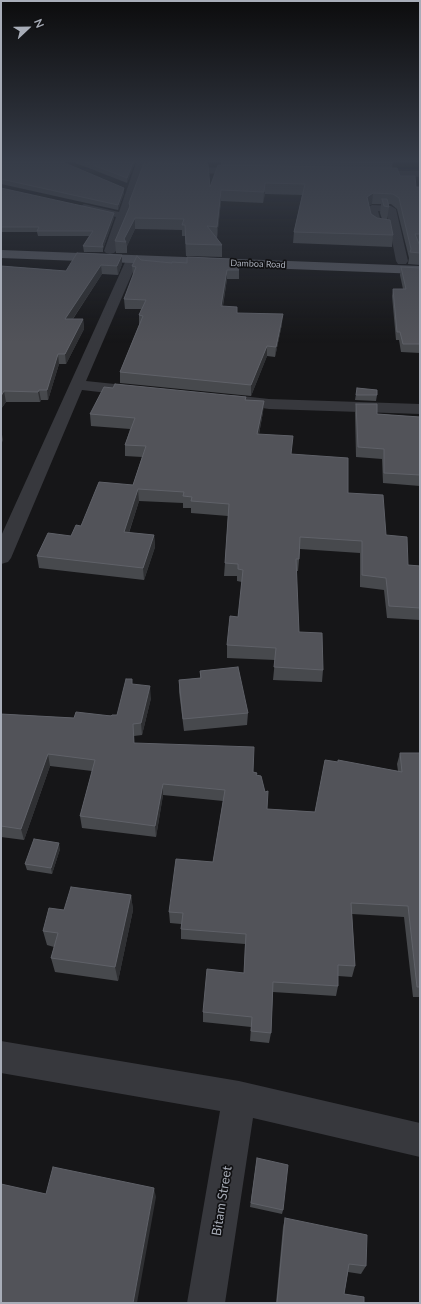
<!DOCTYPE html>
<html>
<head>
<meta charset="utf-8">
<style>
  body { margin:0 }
  #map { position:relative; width:421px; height:1304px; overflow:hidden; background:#161618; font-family:Lato,sans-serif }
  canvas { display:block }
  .frame { position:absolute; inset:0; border:2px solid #a8adb8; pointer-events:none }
  .north { position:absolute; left:8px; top:8px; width:40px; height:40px; -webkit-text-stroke:3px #111113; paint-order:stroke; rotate:68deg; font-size:11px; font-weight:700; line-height:16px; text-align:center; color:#a8adb8 }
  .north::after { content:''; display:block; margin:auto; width:14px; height:18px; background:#a8adb8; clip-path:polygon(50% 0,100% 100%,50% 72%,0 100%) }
</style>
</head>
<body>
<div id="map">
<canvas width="421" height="1304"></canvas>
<div class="frame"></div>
<div class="north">N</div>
</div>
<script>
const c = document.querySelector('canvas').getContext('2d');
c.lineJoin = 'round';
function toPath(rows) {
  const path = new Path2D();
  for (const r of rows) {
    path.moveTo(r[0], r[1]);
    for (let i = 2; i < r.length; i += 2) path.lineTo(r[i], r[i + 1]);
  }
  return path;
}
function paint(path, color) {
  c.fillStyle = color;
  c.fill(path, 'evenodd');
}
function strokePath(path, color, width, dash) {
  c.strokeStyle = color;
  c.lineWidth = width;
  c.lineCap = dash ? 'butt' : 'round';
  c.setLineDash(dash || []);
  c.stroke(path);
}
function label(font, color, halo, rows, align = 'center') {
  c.font = font + ' Lato,sans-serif';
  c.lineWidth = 3.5;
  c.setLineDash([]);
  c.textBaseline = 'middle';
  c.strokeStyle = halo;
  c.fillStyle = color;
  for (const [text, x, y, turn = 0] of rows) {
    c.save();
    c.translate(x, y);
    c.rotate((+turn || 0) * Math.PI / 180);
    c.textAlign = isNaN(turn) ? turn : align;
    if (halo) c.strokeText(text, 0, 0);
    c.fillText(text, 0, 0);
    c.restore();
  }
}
paint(toPath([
  [137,160,147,160,145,166,245,168,250,171,245,174,143,172,128,214,129,216,127,219,116,251,114,253,110,254,106,253,104,251,116,217,80,209,79,207,84,204,119,212,137,160],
  [370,170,420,171,420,177,367,175,365,173,370,170],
  [372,205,391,206,396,209,408,261,406,264,398,264,396,261,390,230,376,228,371,225,367,208,372,205],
  [378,211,386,212,389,223,381,222,378,211],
  [132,256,136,257,138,260,86,381,134,386,139,388,142,391,139,394,134,396,82,390,11,558,8,562,1,564,1,536,126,260,128,257,132,256],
  [233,395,269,399,420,404,420,414,269,409,228,403,225,400,228,397,233,395],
  [1,1041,239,1081,420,1123,420,1157,253,1118,225,1303,187,1303,220,1111,1,1073,1,1041]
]), '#37383d');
paint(toPath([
  [1,250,420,266,420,274,1,258,1,250]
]), '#53555c');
paint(toPath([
  [1,160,124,188,124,193,118,210,1,184],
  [68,160,136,160,127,183],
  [147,160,207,160,210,187,221,165,221,160,392,160,393,163,392,168,400,176,416,187,420,187,420,265,408,264,409,258,397,209,391,204,388,204,389,207,387,220,393,235,392,247,293,243,294,232,302,195,265,194,263,203,221,201,217,238,222,245,222,257,186,256,185,236,182,236,182,230,135,229,127,246,127,253,116,253,115,241,129,207,129,203,147,163],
  [372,204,381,204,380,213,382,219,377,218,371,214,369,205],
  [1,188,114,218,103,249,103,252,84,252,83,246,89,236,38,236,37,232,1,232],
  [122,255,122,264,118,275,102,274,73,319,83,319,84,329,66,364,59,364,48,400,41,400,40,402,6,402,1,409,1,266,66,271],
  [141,260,239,270,239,279,227,279,223,306,237,313,282,324,275,357,267,356,251,396,120,383,120,372,139,325,139,315,141,309,125,309,124,299,133,276,132,266],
  [401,267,420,268,420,353,401,352,399,340,396,340,392,296,393,289,403,289,400,275],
  [357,388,377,395,376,401,355,400],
  [246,397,246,400,264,401,263,412,259,434,291,454,348,493,386,535,408,565,420,566,420,620,387,618,384,590,360,587,360,553,300,549,298,571,296,571,299,632,323,670,322,682,273,680,275,660,227,658,227,645,238,617,242,582,237,581,237,576,224,576,225,563,228,516,191,513,191,508,183,508,183,503,139,501,129,533,154,535,155,547,144,580,39,568,37,556,71,536,81,526,133,485,142,457,125,456,125,445,130,429,91,426,90,414],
  [356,404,377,414,420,417,420,486,383,483,382,459,356,457,355,413],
  [200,671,248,713,247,725,184,731,179,692,179,680,200,678],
  [132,684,151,698,142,735,134,736,134,743,253,772,257,773,256,775,267,809,315,812,338,762,398,771,397,764,400,753,420,753,420,997,413,997,404,917,352,914,355,966,352,977,338,976,338,986,336,996,273,992,271,1033,269,1043,250,1041,251,1027,203,1022,203,1012,244,973,245,944,181,939,181,924,170,923,169,912,213,862,223,801,163,795,156,837,82,828,80,816,92,771,50,766,24,840,1,837,1,714,74,718,117,715],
  [60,849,52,874,27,870,25,864],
  [131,895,133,910,118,981,55,972,51,958,54,947,47,945,43,931,64,910],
  [257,1158,283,1210,282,1214,250,1207],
  [285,1218,366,1266,361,1274,348,1272,344,1294,364,1303,276,1303,283,1227]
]), '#47494d');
paint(toPath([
  [134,160,136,160,127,183,127,178],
  [265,183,265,194,263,203,264,192],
  [124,188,124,193,118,210,118,205],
  [221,190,221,201,217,238,217,227],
  [373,193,372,204,366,207,367,197],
  [114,213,114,218,103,249,102,245],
  [135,218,135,229,127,246,126,242,124,239],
  [122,255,122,264,118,275,117,266],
  [101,265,102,274,66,329,65,319],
  [227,270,227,279,221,316,221,306],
  [283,314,282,324,275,357,276,347],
  [83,319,84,329,66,364,65,354],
  [267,346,267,356,251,396,251,385],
  [58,354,59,364,48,400,47,390],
  [39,390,41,400,40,402,38,392],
  [4,391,6,402,1,409,1,396],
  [264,401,263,412,257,445,257,434],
  [1,429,3,440,1,445],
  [138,489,139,501,125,544,124,532],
  [154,535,155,547,144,580,143,568],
  [150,686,151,698,142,735,141,723],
  [48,754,50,766,24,840,21,829],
  [163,784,163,795,156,837,155,826],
  [59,843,60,849,52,874,51,868],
  [131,895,133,910,118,981,115,967],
  [154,1188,156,1197,137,1303,133,1303]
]), '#2f3033');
const building = toPath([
  [1,160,58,160,124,188,118,205,1,179,1,160],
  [80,160,134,160,127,178,80,160],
  [263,160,392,160,393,163,263,160],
  [144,163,208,164,210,187,218,165,397,168,400,176,415,176,416,187,420,187,420,234,415,234,420,246,420,253,410,252,411,249,399,198,393,194,373,193,367,197,371,214,377,218,390,220,393,235,294,232,305,184,265,183,264,192,221,190,217,227,207,226,222,245,186,244,185,225,182,225,184,219,135,218,124,239,126,242,115,241,130,206,129,203,144,163],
  [1,188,114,213,102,245,103,247,83,246,93,231,37,231,39,227,1,227,1,188],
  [382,199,387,199,389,207,384,206,382,199],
  [77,253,122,255,117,266,101,265,65,319,83,319,65,354,58,354,47,390,39,390,38,392,4,391,1,396,1,266,66,271,77,253],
  [137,256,141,260,172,263,172,262,187,263,187,257,231,259,239,270,227,270,221,306,237,307,237,313,283,314,276,347,267,346,251,385,120,372,143,316,139,315,146,300,124,299,136,267,132,266,137,256],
  [401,267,420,268,420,344,403,344,400,332,397,332,393,289,406,289,401,267],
  [115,384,246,397,245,400,264,401,257,434,293,436,291,454,348,458,348,493,383,495,386,535,407,537,408,565,420,566,420,608,389,606,386,578,362,575,362,541,300,537,299,559,296,559,299,632,322,633,323,670,274,667,276,648,227,645,230,616,238,617,243,570,238,569,238,564,225,563,229,504,191,501,192,497,183,496,184,492,138,489,124,532,154,535,143,568,37,556,48,533,71,536,76,525,81,526,99,482,133,485,146,446,125,445,135,418,90,414,104,387,113,388,115,384],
  [357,388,377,390,377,395,356,395,357,388],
  [356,404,377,404,377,414,420,417,420,475,384,473,384,449,358,447,356,404],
  [238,667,248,713,183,719,179,680,201,678,200,671,238,667],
  [126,679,132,679,132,684,150,686,141,723,133,724,134,743,254,747,253,772,257,773,256,775,261,776,265,792,268,791,267,809,315,812,325,760,338,762,338,760,402,772,400,753,420,753,420,987,417,987,408,906,351,903,355,966,338,965,338,986,273,982,271,1033,251,1031,252,1017,203,1012,207,969,244,973,246,934,181,929,183,913,169,912,176,859,213,862,225,790,163,784,155,826,80,816,95,760,48,754,21,829,1,826,1,714,74,718,76,712,111,716,112,715,117,715,126,679],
  [34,839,59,843,51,868,25,864,34,839],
  [71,887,131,895,115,967,51,958,58,933,43,931,49,908,64,910,71,887],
  [257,1158,288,1165,283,1210,251,1203,257,1158],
  [53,1167,154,1188,133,1303,1,1303,1,1184,46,1194,53,1167],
  [285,1218,367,1235,366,1266,349,1264,344,1294,364,1297,364,1303,277,1303,285,1218]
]);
paint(building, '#525359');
strokePath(building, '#5f6168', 1);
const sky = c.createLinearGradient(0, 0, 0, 343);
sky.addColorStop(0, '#0c0c0d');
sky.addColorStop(0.47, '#363c48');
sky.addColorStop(1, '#363c4800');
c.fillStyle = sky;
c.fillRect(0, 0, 421, 343);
label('9px', '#a8adb8', '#111113', [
  ["Damboa Road",258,264,2]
]);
label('13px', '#a8adb8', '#111113', [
  ["Bitam Street",222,1201,-81]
]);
</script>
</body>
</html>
